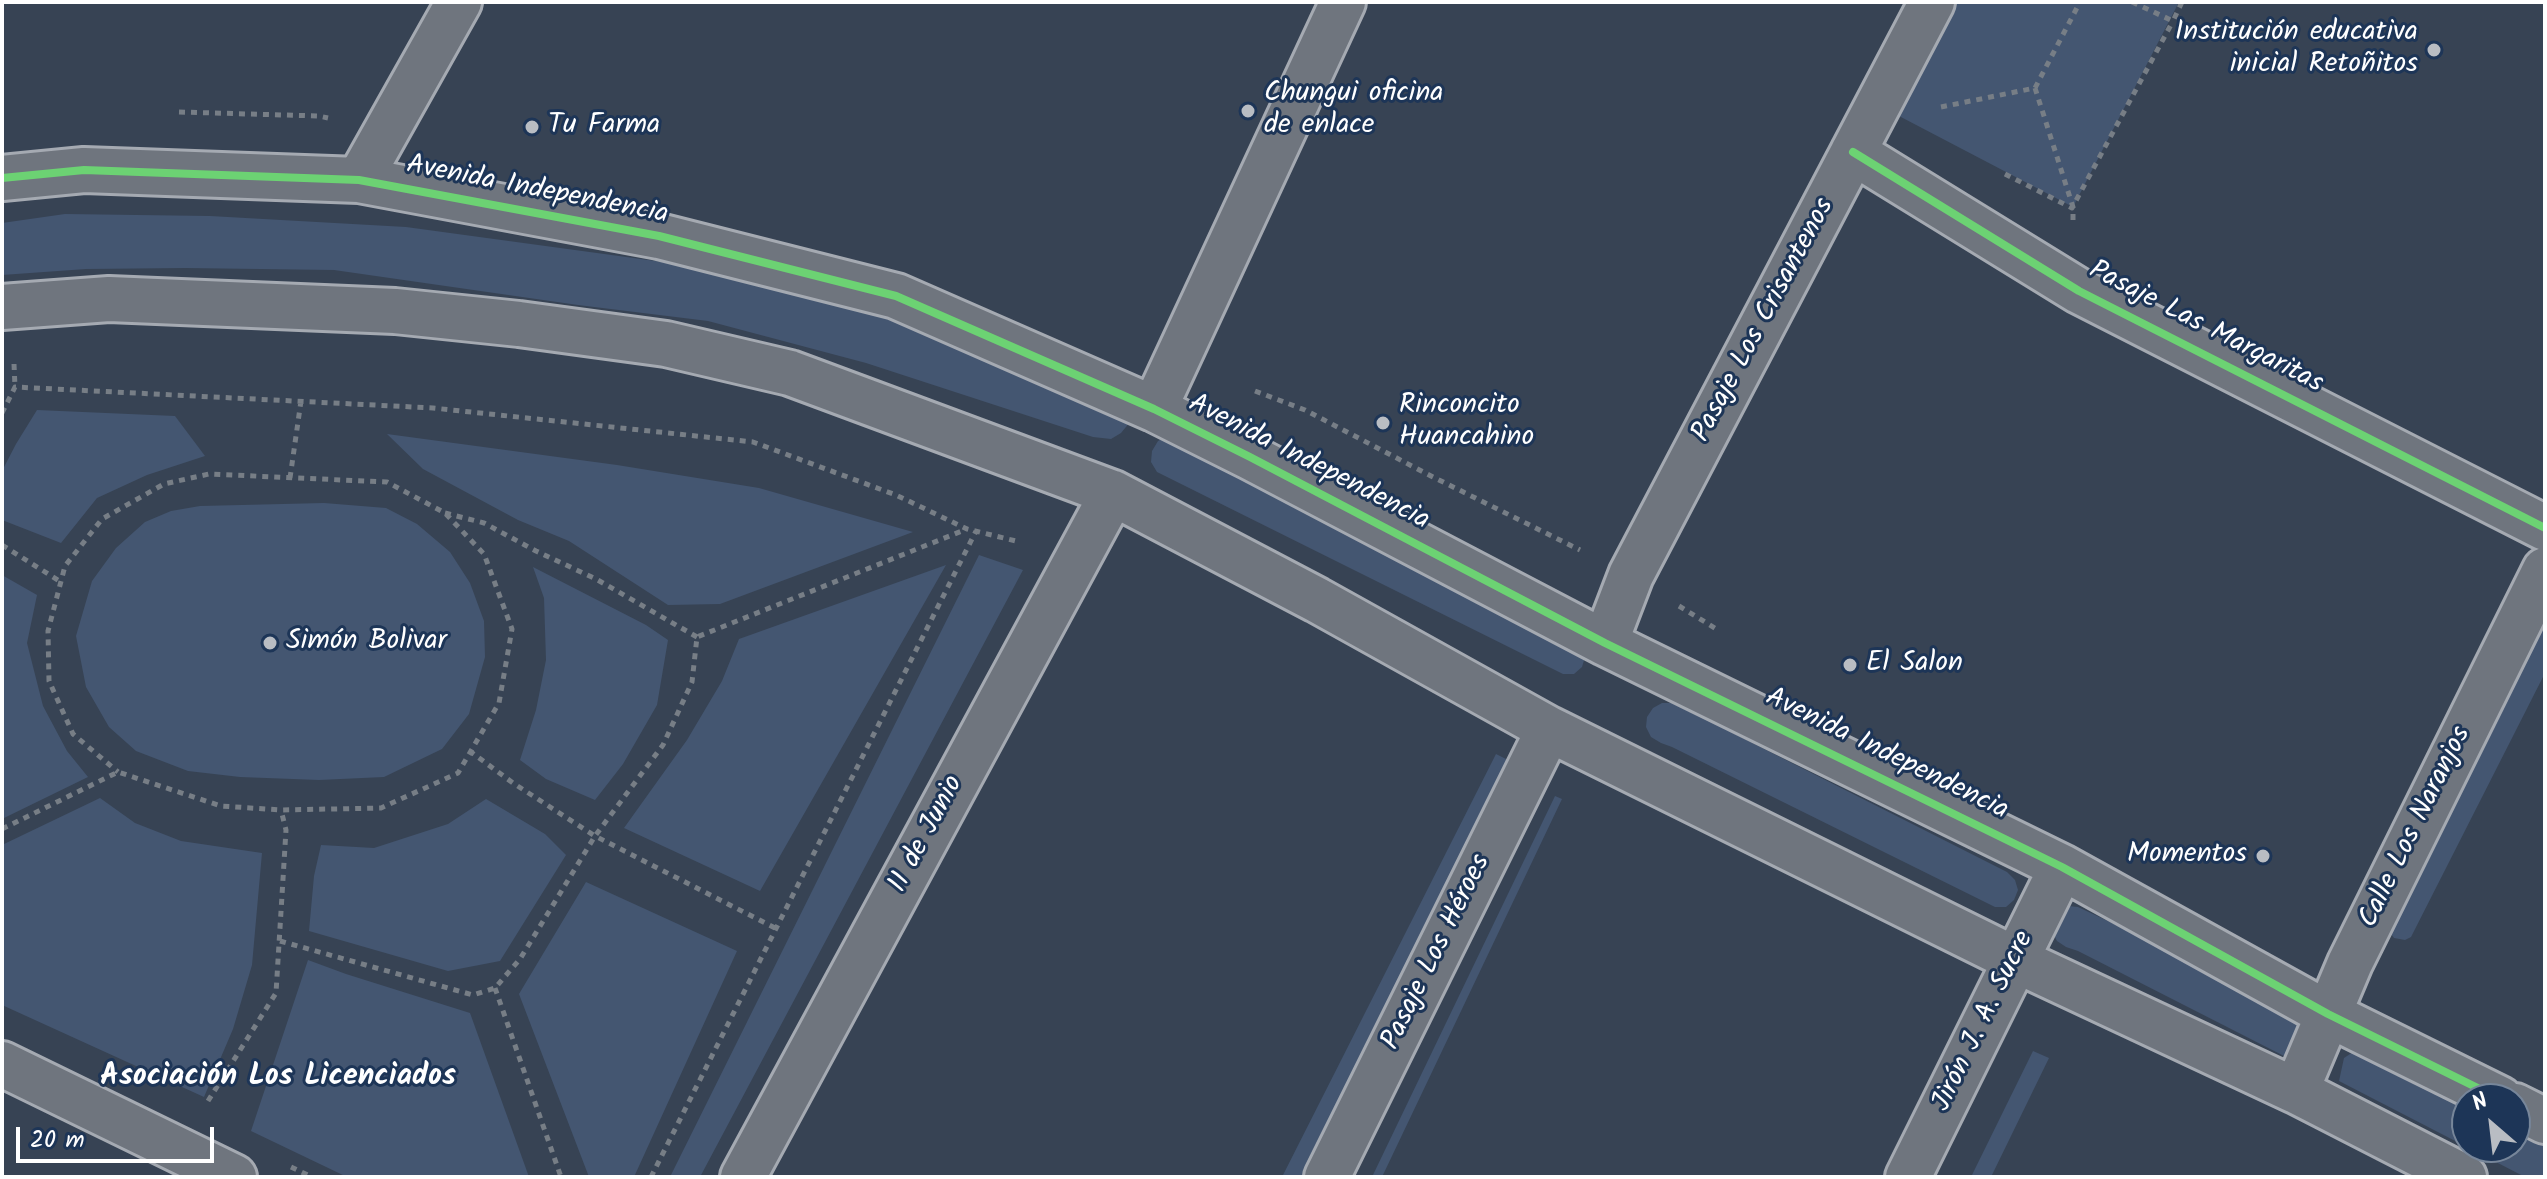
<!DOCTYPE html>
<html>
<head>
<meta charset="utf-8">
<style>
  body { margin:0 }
  #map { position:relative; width:2547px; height:1179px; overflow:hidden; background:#374354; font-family:Kalam,sans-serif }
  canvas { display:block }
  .frame { position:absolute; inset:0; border:4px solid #fff; pointer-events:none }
  .north { position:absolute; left:2451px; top:1083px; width:80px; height:80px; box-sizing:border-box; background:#1d3557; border:2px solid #77869a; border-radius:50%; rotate:332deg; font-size:22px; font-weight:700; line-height:32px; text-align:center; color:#fff }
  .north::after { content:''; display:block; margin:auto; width:28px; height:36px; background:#b9bdc3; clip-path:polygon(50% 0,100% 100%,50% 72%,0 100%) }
  .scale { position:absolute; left:16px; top:1127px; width:198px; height:36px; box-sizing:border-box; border:4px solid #fff; border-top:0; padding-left:10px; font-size:24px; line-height:28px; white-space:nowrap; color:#fff; -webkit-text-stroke:6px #1d3557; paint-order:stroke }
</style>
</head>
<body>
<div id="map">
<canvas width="2547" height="1179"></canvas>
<div class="frame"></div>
<div class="north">N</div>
<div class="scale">20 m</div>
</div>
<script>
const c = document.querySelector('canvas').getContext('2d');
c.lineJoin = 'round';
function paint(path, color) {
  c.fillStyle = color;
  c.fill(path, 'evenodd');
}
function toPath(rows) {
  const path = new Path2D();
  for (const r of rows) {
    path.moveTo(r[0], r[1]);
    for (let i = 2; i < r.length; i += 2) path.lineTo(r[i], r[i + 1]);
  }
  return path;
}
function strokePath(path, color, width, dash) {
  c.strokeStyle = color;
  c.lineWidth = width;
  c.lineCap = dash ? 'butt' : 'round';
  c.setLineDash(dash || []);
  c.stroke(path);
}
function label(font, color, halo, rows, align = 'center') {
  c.font = font + ' Kalam,sans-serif';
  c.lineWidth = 6;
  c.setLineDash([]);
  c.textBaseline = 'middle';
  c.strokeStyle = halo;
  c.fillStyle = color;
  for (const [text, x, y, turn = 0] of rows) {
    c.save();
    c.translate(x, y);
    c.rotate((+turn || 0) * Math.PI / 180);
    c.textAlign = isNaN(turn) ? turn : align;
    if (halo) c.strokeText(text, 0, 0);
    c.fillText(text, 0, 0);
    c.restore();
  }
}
paint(toPath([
  [1957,2,2179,2,2073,207,1899,116],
  [65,214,210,216,406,227,729,271,945,329,1130,422,1121,433,1111,439,1093,437,866,363,708,321,578,305,334,270,185,268,86,269,2,275,2,223],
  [37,410,175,416,205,456,147,475,97,498,61,543,2,520,2,471,16,444],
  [387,434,617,465,759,488,913,532,720,604,668,605,569,541,518,520,423,469],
  [1167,436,1585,657,1582,667,1574,674,1563,674,1157,472,1151,462,1152,451,1158,441],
  [324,503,386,508,417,524,450,552,470,583,484,621,485,657,469,714,442,749,384,777,319,780,240,777,188,771,136,751,109,727,86,687,76,636,92,581,116,548,145,522,171,511,200,506],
  [979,555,1023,570,700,1177,670,1177],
  [946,565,760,891,624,828,687,740,722,681,739,639],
  [533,567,646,625,668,640,657,705,623,764,595,800,546,779,520,760,536,710,546,660,544,598],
  [2,575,37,595,27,643,43,706,67,751,88,777,2,819],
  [2545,611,2545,673,2411,937,2405,940,2394,938,2388,930],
  [1662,703,1672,703,1705,719,2007,872,2015,880,2018,890,2014,900,2006,907,1995,907,1672,747,1661,743,1651,737,1646,727,1647,717,1653,708],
  [1496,754,1516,764,1307,1177,1282,1177],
  [1555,796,1562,799,1382,1177,1372,1177],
  [100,798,135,823,181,841,262,853,252,965,233,1029,204,1097,2,1005,2,845],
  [486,799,545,834,566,855,500,961,448,971,309,931,314,876,321,845,374,848,448,824],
  [586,882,737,951,634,1177,589,1177,519,994],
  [2068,906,2078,907,2110,922,2306,1023,2295,1054,2286,1057,2078,951,2066,947,2057,941,2052,931,2058,911],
  [308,960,346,974,470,1013,529,1177,347,1177,251,1131],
  [2359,1048,2467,1104,2467,1147,2515,1147,2515,1129,2545,1145,2545,1177,2525,1177,2339,1081,2344,1058],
  [2033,1051,2049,1058,1991,1177,1971,1177]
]), '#445671');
const minor = toPath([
  [1853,152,2079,291,2545,528],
  [2,178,84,170,359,180,659,236,896,296,1154,409,1250,457,1605,643,2062,867,2328,1014,2500,1099],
  [359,180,459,2],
  [2,307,109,299,395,311,519,324,666,344,790,373,1113,493,1317,600,1549,729,2016,960,2296,1091,2464,1177],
  [1154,409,1343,2],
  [1605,643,1631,575,1932,2],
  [2,1064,234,1177],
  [2296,1091,2350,963,2545,570],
  [2515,1106,2545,1121],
  [743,1177,1113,493],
  [1327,1177,1549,729],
  [1908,1177,2062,867]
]);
strokePath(minor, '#a5aab2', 50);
strokePath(toPath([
  [2132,2,2173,21,2182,2],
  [2035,88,2073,207,2073,221],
  [1941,107,2035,88,2080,2],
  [179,112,319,116,328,118],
  [2005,174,2072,208,2173,21],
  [14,364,15,387],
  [1255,391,1305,410,1431,476,1580,550],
  [2,413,15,387,433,408,753,442,896,495,967,529,1020,542],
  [290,478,301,401],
  [445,513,484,523,536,551,596,579,697,637],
  [2,545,61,582],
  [1679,606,1718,630],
  [2,829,118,772,221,806,281,810,381,808,458,773,499,703,512,629,484,554,445,513,387,482,209,474,164,484,102,519,65,566,48,631,49,681,73,734,118,772],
  [775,928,595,836,663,745,692,682,697,637,967,529],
  [280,941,473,995,495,988,520,959,595,836,513,783,471,752],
  [495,988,561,1177],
  [208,1101,276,993,286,830,281,810],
  [291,1167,312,1177],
  [651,1177,976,531]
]), '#777e86', 5, [6, 6]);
strokePath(minor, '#6f757e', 44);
strokePath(toPath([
  [1853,152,2079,291,2545,528],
  [2,178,84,170,359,180,659,236,896,296,1154,409,1250,457,1605,643,2062,867,2328,1014,2500,1099]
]), '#6cd273', 8);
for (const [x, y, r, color] of [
  [2434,50,8,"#b9bdc3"],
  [1248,111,8,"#b9bdc3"],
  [532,127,8,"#b9bdc3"],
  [1383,423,8,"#b9bdc3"],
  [270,643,8,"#b9bdc3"],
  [1850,665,8,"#b9bdc3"],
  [2263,856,8,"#b9bdc3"]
]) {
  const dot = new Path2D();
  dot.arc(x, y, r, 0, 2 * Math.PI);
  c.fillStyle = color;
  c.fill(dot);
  strokePath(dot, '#1d3557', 3);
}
label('28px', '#fff', '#1d3557', [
  ["Institución educativa",2418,34,"right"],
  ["inicial Retoñitos",2418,66,"right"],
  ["Chungui oficina",1264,95],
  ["de enlace",1264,127],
  ["Tu Farma",548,127],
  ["Rinconcito",1399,407],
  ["Huancahino",1399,439],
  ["Simón Bolivar",286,643],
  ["El Salon",1866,665],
  ["Momentos",2247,856,"right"]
], 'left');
label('28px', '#fff', '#1d3557', [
  ["Avenida Independencia",537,192,11],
  ["Pasaje Los Crisantenos",1765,321,-62],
  ["Pasaje Las Margaritas",2205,329,27],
  ["Avenida Independencia",1308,464,27],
  ["Avenida Independencia",1886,756,26],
  ["Calle Los Naranjos",2417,828,-64],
  ["11 de Junio",928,835,-62],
  ["Pasaje Los Héroes",1438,953,-64],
  ["Jirón J. A. Sucre",1985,1022,-64]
]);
label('bold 30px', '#fff', '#1d3557', [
  ["Asociación Los Licenciados",278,1079]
]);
</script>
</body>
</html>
